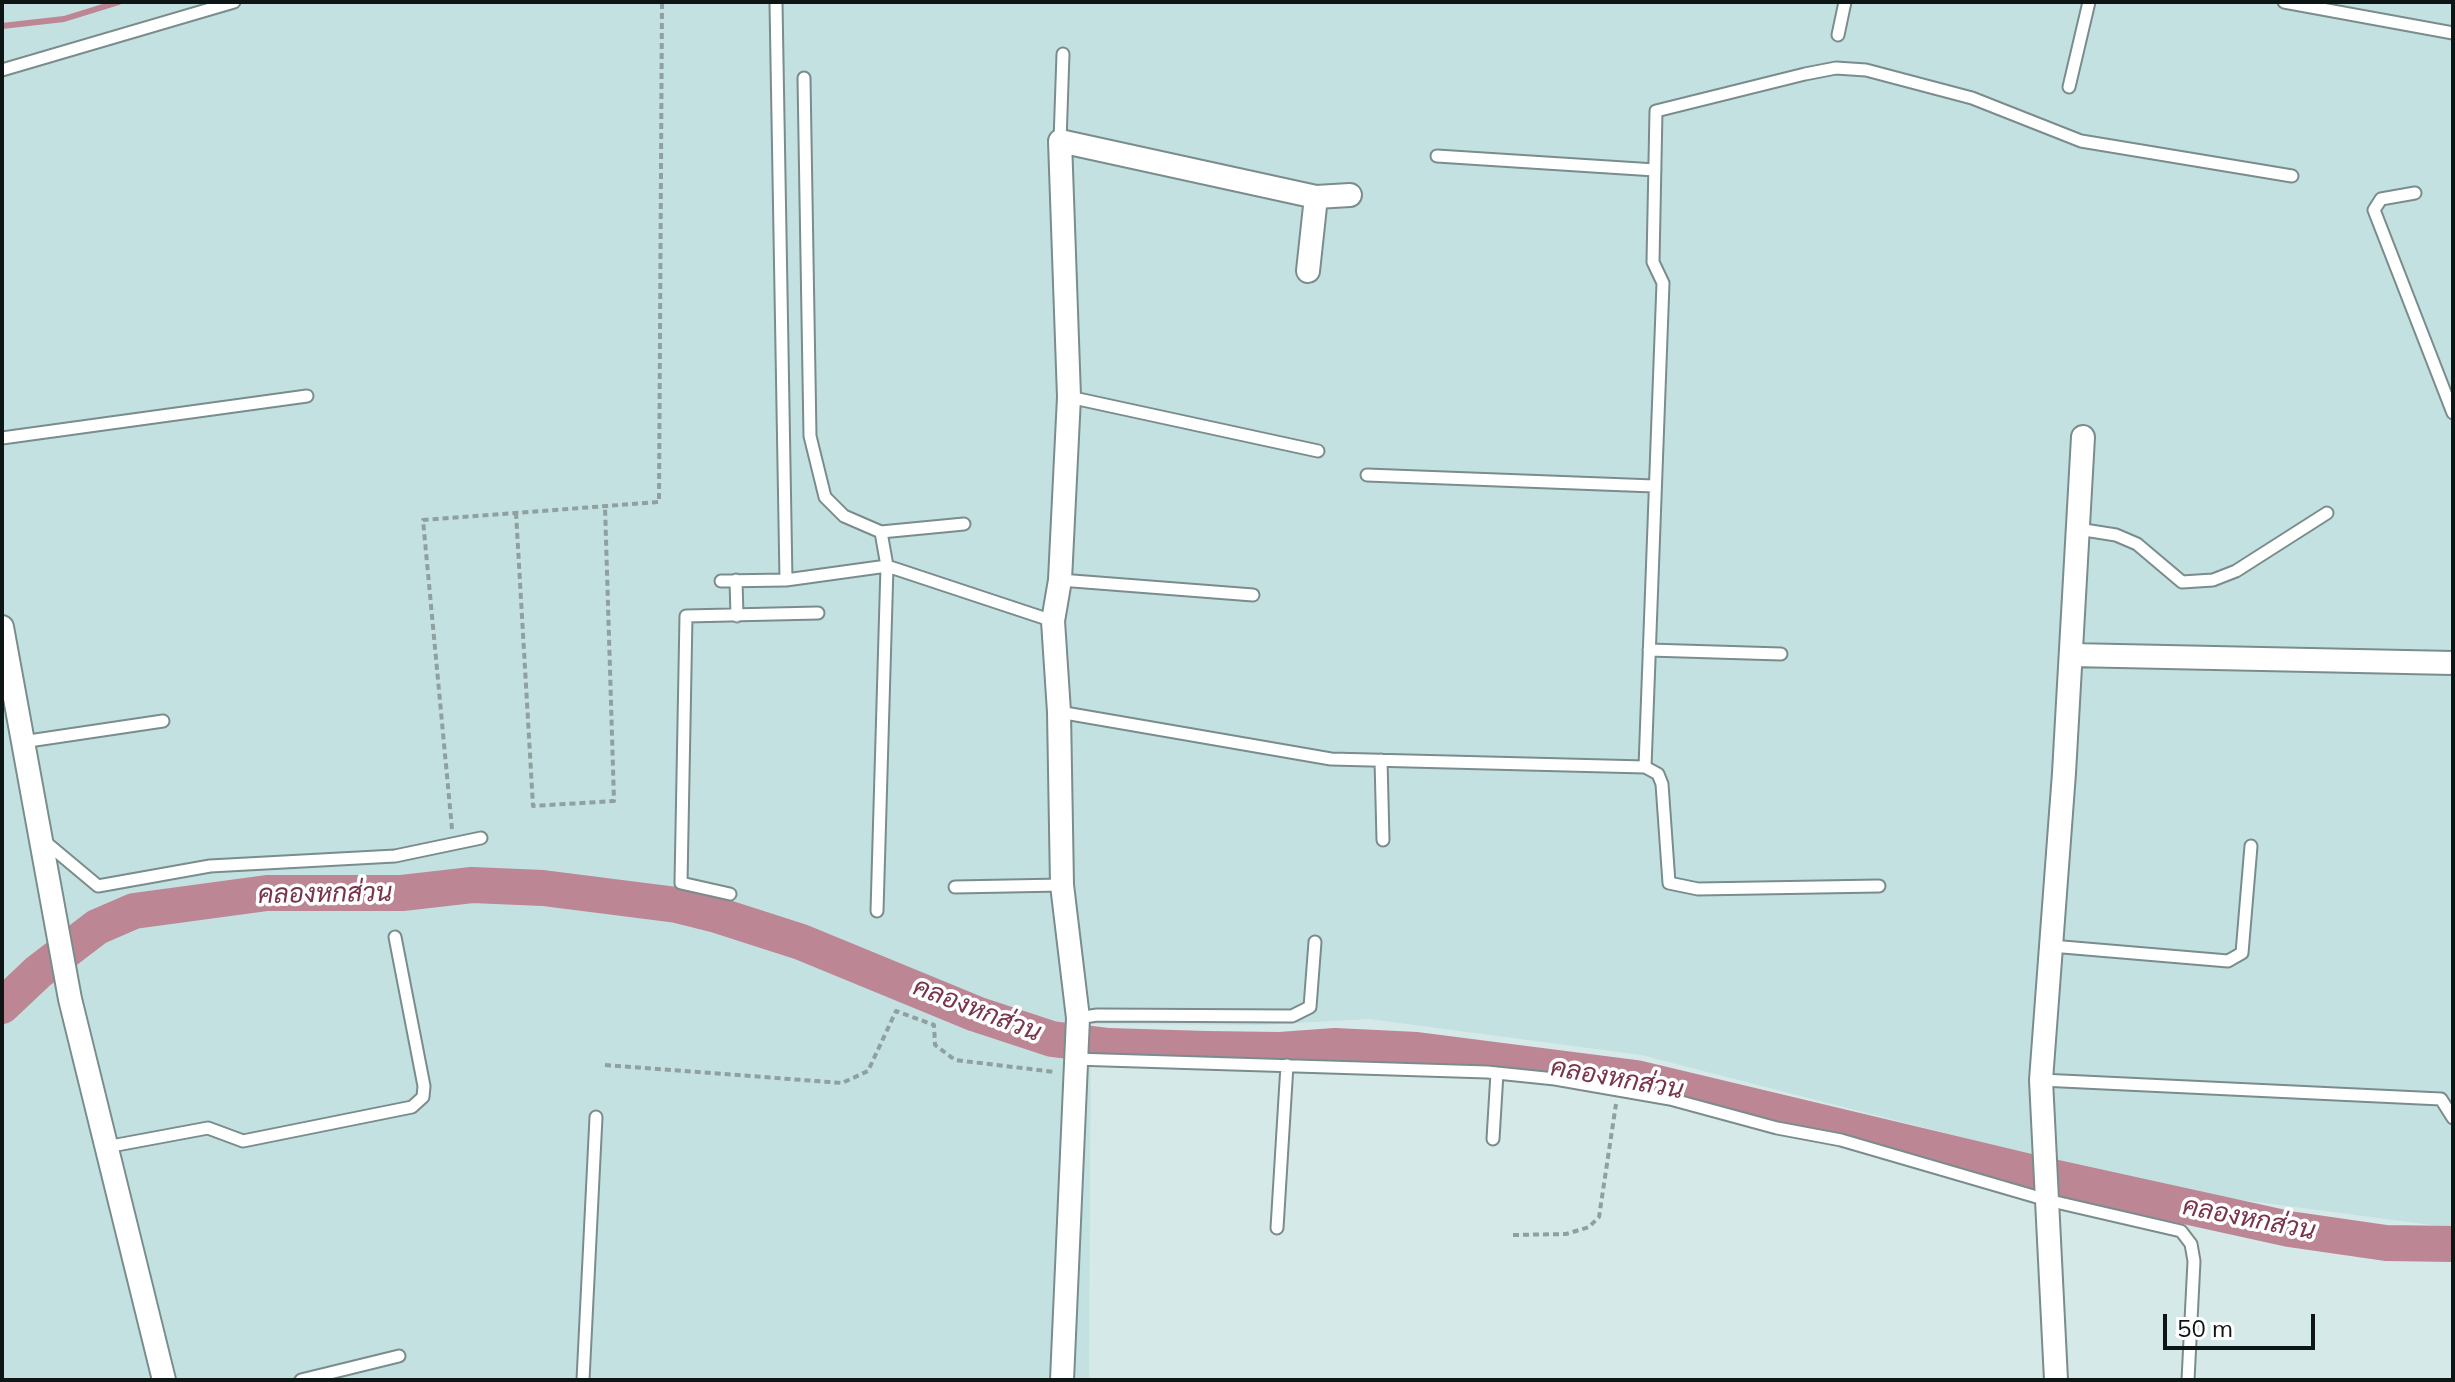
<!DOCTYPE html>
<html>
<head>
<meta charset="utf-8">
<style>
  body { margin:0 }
  #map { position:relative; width:2455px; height:1382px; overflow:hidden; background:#d6e9e9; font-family:Mulish,sans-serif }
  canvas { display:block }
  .frame { position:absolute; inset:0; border:4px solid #0e1515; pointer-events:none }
  .scale { position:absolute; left:2163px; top:1314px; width:152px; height:36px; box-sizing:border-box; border:4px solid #0e1515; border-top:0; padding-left:10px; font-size:24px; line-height:28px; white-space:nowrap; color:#0e1515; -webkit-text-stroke:6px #fff; paint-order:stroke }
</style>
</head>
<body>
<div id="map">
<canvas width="2455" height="1382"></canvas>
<div class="frame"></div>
<div class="scale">50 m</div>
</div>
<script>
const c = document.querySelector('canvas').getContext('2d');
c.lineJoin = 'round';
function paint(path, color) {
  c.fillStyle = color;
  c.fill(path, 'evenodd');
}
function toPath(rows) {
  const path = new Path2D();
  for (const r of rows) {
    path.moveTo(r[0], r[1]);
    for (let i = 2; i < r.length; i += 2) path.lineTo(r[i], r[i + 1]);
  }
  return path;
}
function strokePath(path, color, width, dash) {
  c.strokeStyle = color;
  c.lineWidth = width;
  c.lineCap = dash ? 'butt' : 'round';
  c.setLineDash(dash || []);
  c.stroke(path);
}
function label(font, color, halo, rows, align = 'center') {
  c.font = font + ' Mulish,Sarabun,sans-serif';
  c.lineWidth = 7;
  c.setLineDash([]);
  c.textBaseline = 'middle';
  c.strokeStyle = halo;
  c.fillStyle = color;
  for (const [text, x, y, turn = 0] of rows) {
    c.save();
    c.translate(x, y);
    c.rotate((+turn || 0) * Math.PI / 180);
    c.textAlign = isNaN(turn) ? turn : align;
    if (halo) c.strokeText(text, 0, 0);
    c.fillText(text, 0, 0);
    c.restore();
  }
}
paint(toPath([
  [2,2,2453,2,2453,1228,2167,1190,1641,1055,1369,1019,1262,1025,1091,1024,1089,1380,2,1380]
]), '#c3e1e0');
strokePath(toPath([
  [2,26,64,19,119,2]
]), '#bc8694', 6);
strokePath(toPath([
  [2,1006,38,972,97,927,134,911,267,893,402,893,472,885,543,888,677,905,717,915,801,942,976,1014,1052,1039,1109,1046,1206,1049,1280,1050,1335,1046,1417,1050,1636,1078,2034,1173],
  [2048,1176,2289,1229,2386,1243,2453,1244]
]), '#bc8694', 36);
const lane = toPath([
  [2284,2,2453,33],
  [776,3,786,580],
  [1838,35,1845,2],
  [2,70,234,2],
  [804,78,810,436,825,497,844,516,881,532,887,566,877,911],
  [2069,87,2089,2],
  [1060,141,1063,54],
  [1437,156,1655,170],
  [2415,193,2381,199,2374,210,2453,413],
  [1069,397,1318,451],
  [2,438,307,396],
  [1367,475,1654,486],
  [2078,529,2116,535,2137,544,2182,582,2213,580,2236,571,2327,513],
  [881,532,964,524],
  [736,580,737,616],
  [1060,580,1253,595],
  [721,581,786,580,887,566,1053,621],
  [1649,650,1781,654],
  [1059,712,1331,759,1645,767,1658,774,1662,784,1669,883,1698,889,1879,886],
  [22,742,163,721],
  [1381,760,1383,840],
  [1645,767,1663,283,1653,262,1656,111,1805,74,1836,68,1866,70,1972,98,2081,141,2292,176],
  [43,840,98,886,210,866,395,856,481,838],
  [955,887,1062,885],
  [730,894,681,883,686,616,818,613],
  [2051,946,2228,961,2242,953,2251,846],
  [1078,1018,1097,1015,1292,1016,1310,1007,1315,942],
  [1074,1059,1487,1072,1555,1079,1670,1099,1777,1128,1841,1140,2047,1200,2181,1231,2191,1244,2194,1261,2188,1380],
  [2041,1080,2441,1099,2453,1118],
  [1493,1139,1497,1073],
  [106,1147,208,1128,243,1141,412,1107,423,1097,424,1086,395,937],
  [1277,1228,1287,1065],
  [301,1380,399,1356],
  [583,1380,596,1117]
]);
const street = toPath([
  [1308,271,1316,197],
  [2,627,70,999,164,1380],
  [2071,655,2453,663],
  [1062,1380,1078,1018,1062,885,1059,712,1053,621,1060,580,1069,397,1060,141,1316,197,1350,195],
  [2056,1380,2041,1080,2064,773,2083,437]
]);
strokePath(lane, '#7a8c8c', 15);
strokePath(street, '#7a8c8c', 26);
strokePath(toPath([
  [516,513,533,806,614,801,605,506],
  [452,829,423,520,659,502,662,2],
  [605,1065,842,1083,868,1071,896,1011,934,1025,935,1045,955,1060,1055,1072],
  [1513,1235,1566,1234,1589,1227,1599,1217,1616,1104]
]), '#909f9f', 4, [6, 4]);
strokePath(lane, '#fff', 11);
strokePath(street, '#fff', 22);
label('italic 26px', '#79344a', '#fff', [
  ["คลองหกส่วน",325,894,-1],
  ["คลองหกส่วน",977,1010,21],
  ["คลองหกส่วน",1617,1079,10],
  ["คลองหกส่วน",2249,1219,11]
]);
</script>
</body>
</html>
